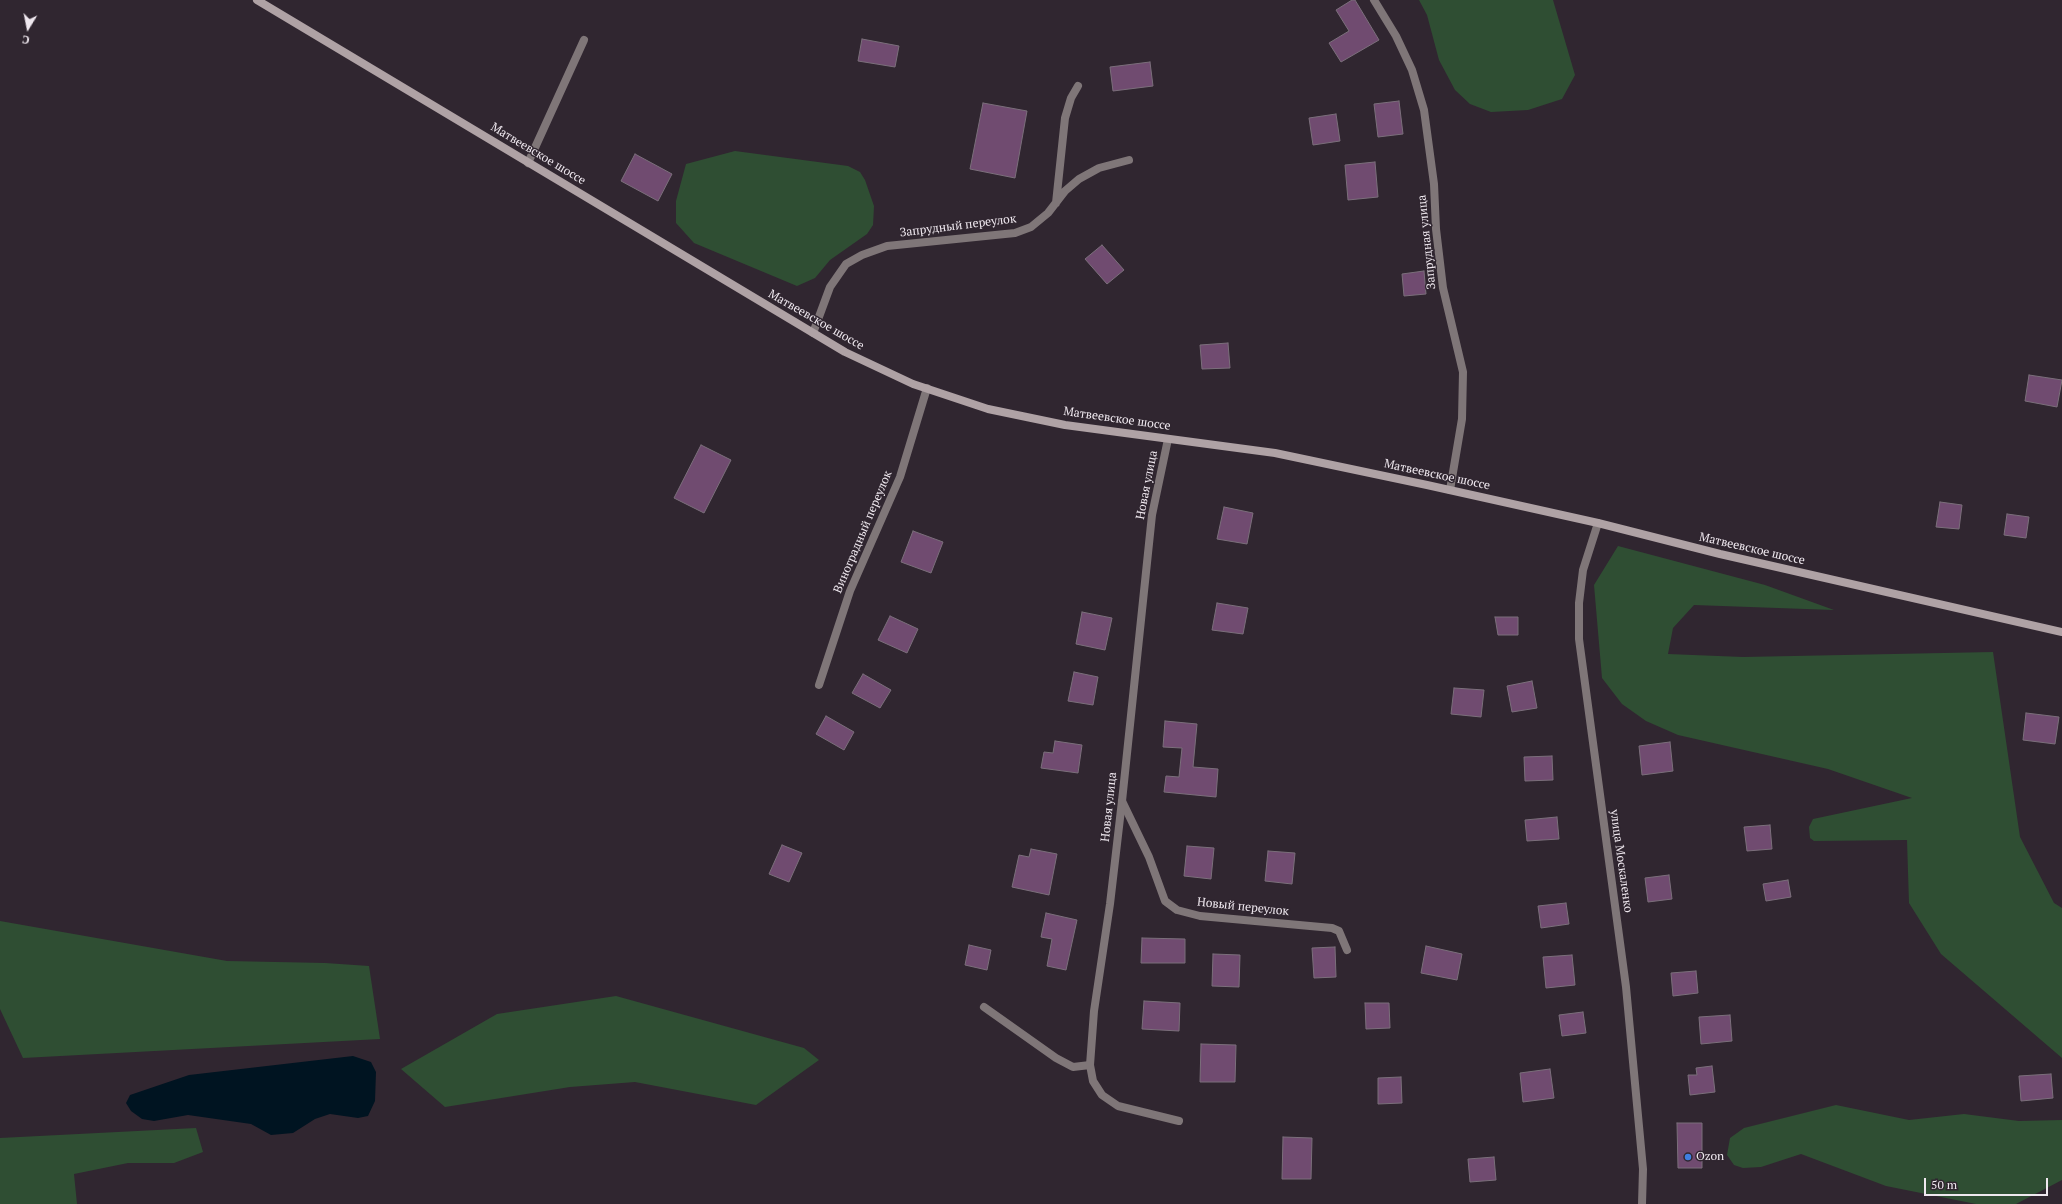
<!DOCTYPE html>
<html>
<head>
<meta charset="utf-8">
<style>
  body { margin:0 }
  #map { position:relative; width:2062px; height:1204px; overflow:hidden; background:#302630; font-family:"PT Serif",serif }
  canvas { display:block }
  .north { position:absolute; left:8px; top:8px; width:40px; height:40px; -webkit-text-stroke:3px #302630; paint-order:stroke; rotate:190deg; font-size:11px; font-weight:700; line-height:16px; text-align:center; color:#efe8ef }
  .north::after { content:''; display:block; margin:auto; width:14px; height:18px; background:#efe8ef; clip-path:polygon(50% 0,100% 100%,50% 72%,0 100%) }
  .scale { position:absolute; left:1924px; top:1178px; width:124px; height:18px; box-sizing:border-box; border:2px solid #efe8ef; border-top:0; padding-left:5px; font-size:12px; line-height:14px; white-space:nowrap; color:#efe8ef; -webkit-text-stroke:3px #302630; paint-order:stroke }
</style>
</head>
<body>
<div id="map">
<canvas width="2062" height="1204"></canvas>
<div class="north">С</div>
<div class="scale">50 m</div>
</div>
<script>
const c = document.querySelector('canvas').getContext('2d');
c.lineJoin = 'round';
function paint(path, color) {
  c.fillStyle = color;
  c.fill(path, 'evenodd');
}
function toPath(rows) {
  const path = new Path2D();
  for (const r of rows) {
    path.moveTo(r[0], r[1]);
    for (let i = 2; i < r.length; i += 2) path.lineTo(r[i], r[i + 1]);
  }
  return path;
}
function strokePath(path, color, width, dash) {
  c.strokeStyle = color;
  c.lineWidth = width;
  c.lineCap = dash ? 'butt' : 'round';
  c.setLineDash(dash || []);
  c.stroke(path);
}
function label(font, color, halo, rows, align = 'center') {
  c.font = font + ' "PT Serif",serif';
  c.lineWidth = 3;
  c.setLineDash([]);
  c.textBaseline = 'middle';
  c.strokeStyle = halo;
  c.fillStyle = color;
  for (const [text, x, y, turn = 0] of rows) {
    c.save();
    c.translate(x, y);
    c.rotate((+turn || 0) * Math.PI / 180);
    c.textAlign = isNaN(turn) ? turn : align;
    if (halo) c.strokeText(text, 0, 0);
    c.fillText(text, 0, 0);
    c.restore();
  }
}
paint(toPath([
  [1419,0,1553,0,1575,75,1562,99,1528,110,1491,112,1470,104,1455,90,1439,60,1427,15],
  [735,151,848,166,860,172,865,180,874,206,873,225,867,234,830,260,815,278,797,286,694,243,676,223,676,201,686,164],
  [1618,546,1765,585,1834,610,1694,605,1673,628,1668,654,1743,657,1993,652,2020,837,2054,903,2062,908,2062,1058,1941,954,1909,903,1907,840,1814,841,1810,838,1809,827,1813,819,1912,798,1828,769,1678,735,1646,721,1622,704,1602,678,1594,585],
  [0,921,227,961,325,963,369,966,380,1039,23,1058,0,1009],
  [616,996,804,1048,819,1060,756,1105,635,1082,570,1087,445,1107,401,1069,497,1014],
  [1836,1105,1909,1120,1964,1114,2019,1121,2062,1120,2062,1180,2016,1204,1976,1204,1886,1186,1801,1154,1761,1167,1743,1168,1734,1165,1727,1155,1730,1138,1744,1128],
  [196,1128,203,1152,174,1163,128,1163,74,1174,77,1204,0,1204,0,1138]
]), '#2f4e33');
paint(toPath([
  [353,1056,371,1062,376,1072,375,1101,368,1116,358,1118,330,1114,315,1119,293,1133,271,1135,251,1124,188,1115,154,1121,142,1119,131,1111,126,1103,130,1095,189,1075]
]), '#001421');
const building = toPath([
  [1352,0,1355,0,1379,40,1341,62,1329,43,1349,31,1336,10,1352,0],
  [862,39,899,46,895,67,858,61,862,39],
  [1150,62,1153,86,1113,91,1110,67,1150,62],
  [1399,101,1403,134,1378,137,1374,104,1399,101],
  [983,103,1027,111,1015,178,970,169,983,103],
  [1336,114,1340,141,1313,145,1309,118,1336,114],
  [635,154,672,174,658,201,621,181,635,154],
  [1375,162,1378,197,1348,200,1345,165,1375,162],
  [1102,245,1124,270,1107,284,1085,259,1102,245],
  [1424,271,1426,294,1404,296,1402,274,1424,271],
  [1228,343,1230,368,1202,369,1200,345,1228,343],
  [2029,375,2062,380,2057,407,2025,401,2029,375],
  [701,445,731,460,704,513,674,498,701,445],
  [1940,502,1962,505,1959,529,1936,527,1940,502],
  [1224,507,1253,513,1247,544,1217,539,1224,507],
  [2007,514,2029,517,2026,538,2004,535,2007,514],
  [913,531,943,542,931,573,901,562,913,531],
  [1217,603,1248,608,1243,634,1212,630,1217,603],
  [1082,612,1112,618,1105,650,1076,644,1082,612],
  [890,616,918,629,907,653,878,640,890,616],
  [1495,617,1518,617,1518,635,1498,635,1495,617],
  [1074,672,1098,677,1093,705,1068,701,1074,672],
  [863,674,891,690,880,708,852,693,863,674],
  [1532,681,1537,708,1512,712,1507,686,1532,681],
  [1454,688,1484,690,1481,717,1451,714,1454,688],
  [2026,713,2059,717,2055,744,2023,740,2026,713],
  [826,716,854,732,844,750,816,734,826,716],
  [1165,721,1197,724,1193,767,1218,769,1216,797,1164,792,1166,776,1179,777,1182,748,1163,747,1165,721],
  [1055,741,1082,745,1078,773,1041,768,1044,752,1053,753,1055,741],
  [1670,742,1673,771,1642,775,1639,746,1670,742],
  [1552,756,1553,780,1525,781,1524,757,1552,756],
  [1557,817,1559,839,1527,841,1525,820,1557,817],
  [1770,825,1772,849,1747,851,1744,827,1770,825],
  [782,845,802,853,789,882,769,874,782,845],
  [1187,846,1214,848,1211,879,1184,876,1187,846],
  [1031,849,1057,854,1049,895,1012,887,1019,855,1029,857,1031,849],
  [1268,851,1295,853,1292,884,1265,881,1268,851],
  [1669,875,1672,899,1648,902,1645,878,1669,875],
  [1788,880,1791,897,1766,901,1763,884,1788,880],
  [1566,903,1569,924,1541,928,1538,906,1566,903],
  [1046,913,1077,920,1066,970,1047,966,1052,939,1041,937,1046,913],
  [1142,938,1185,939,1185,963,1141,963,1142,938],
  [969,945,991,950,987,970,965,965,969,945],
  [1426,946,1462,954,1457,980,1421,973,1426,946],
  [1335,947,1336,977,1314,978,1312,948,1335,947],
  [1213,954,1240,955,1239,987,1212,986,1213,954],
  [1572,955,1575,985,1546,988,1543,957,1572,955],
  [1696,971,1698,993,1673,996,1671,973,1696,971],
  [1144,1001,1180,1003,1179,1031,1142,1029,1144,1001],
  [1365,1003,1389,1003,1390,1028,1366,1029,1365,1003],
  [1583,1012,1586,1033,1562,1036,1559,1015,1583,1012],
  [1730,1015,1732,1041,1701,1044,1699,1017,1730,1015],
  [1201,1044,1236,1045,1235,1082,1200,1082,1201,1044],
  [1712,1066,1715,1092,1690,1095,1688,1075,1697,1075,1696,1068,1712,1066],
  [1550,1069,1554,1098,1523,1102,1520,1073,1550,1069],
  [2051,1074,2053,1098,2021,1101,2019,1076,2051,1074],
  [1401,1077,1402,1103,1378,1104,1378,1078,1401,1077],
  [1677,1123,1702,1123,1702,1168,1678,1168,1677,1123],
  [1283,1137,1312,1138,1311,1179,1282,1179,1283,1137],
  [1494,1157,1496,1180,1470,1182,1468,1159,1494,1157]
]);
paint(building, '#704b70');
strokePath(building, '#7b6f7b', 1);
strokePath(toPath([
  [528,163,584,40],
  [1056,203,1065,118,1071,98,1078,86],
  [813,333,830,287,846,264,862,255,887,246,1015,233,1031,227,1048,213,1065,191,1079,179,1099,168,1129,160],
  [819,685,850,591,900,477,927,388],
  [1122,801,1149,857,1165,901,1177,910,1200,916,1332,928,1339,931,1347,950],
  [984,1007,1056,1058,1073,1067,1090,1065]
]), '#7f7678', 8);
strokePath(toPath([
  [1374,0,1396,36,1412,70,1424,110,1434,184,1436,229,1443,288,1463,372,1462,419,1450,490],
  [1168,439,1152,515,1122,801,1110,904,1094,1011,1090,1065,1093,1081,1102,1095,1118,1106,1179,1121],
  [1598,523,1583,570,1579,603,1579,639,1626,987,1643,1169,1642,1204]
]), '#7f7678', 8);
strokePath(toPath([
  [257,0,845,352,913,384,988,409,1065,425,1275,453,1427,485,1598,523,1720,554,2062,632]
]), '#afa2a5', 8);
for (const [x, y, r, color] of [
  [1688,1157,4,"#3f7fe0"]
]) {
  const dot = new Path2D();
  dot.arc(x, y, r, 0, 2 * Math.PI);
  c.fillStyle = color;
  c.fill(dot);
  strokePath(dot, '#302630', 1.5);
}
label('12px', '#efe8ef', '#302630', [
  ["Матвеевское шоссе",538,154,31],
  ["Запрудный переулок",958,226,-7],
  ["Запрудная улица",1427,242,-96],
  ["Матвеевское шоссе",816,320,30],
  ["Матвеевское шоссе",1117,419,8],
  ["Матвеевское шоссе",1437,475,12],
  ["Новая улица",1147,485,-79],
  ["Виноградный переулок",863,532,-67],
  ["Матвеевское шоссе",1752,549,13],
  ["Новая улица",1109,807,-84],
  ["улица Москаленко",1621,861,82],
  ["Новый переулок",1243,907,6]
]);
label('12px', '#efe8ef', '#302630', [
  ["Ozon",1696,1157]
], 'left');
</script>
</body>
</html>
